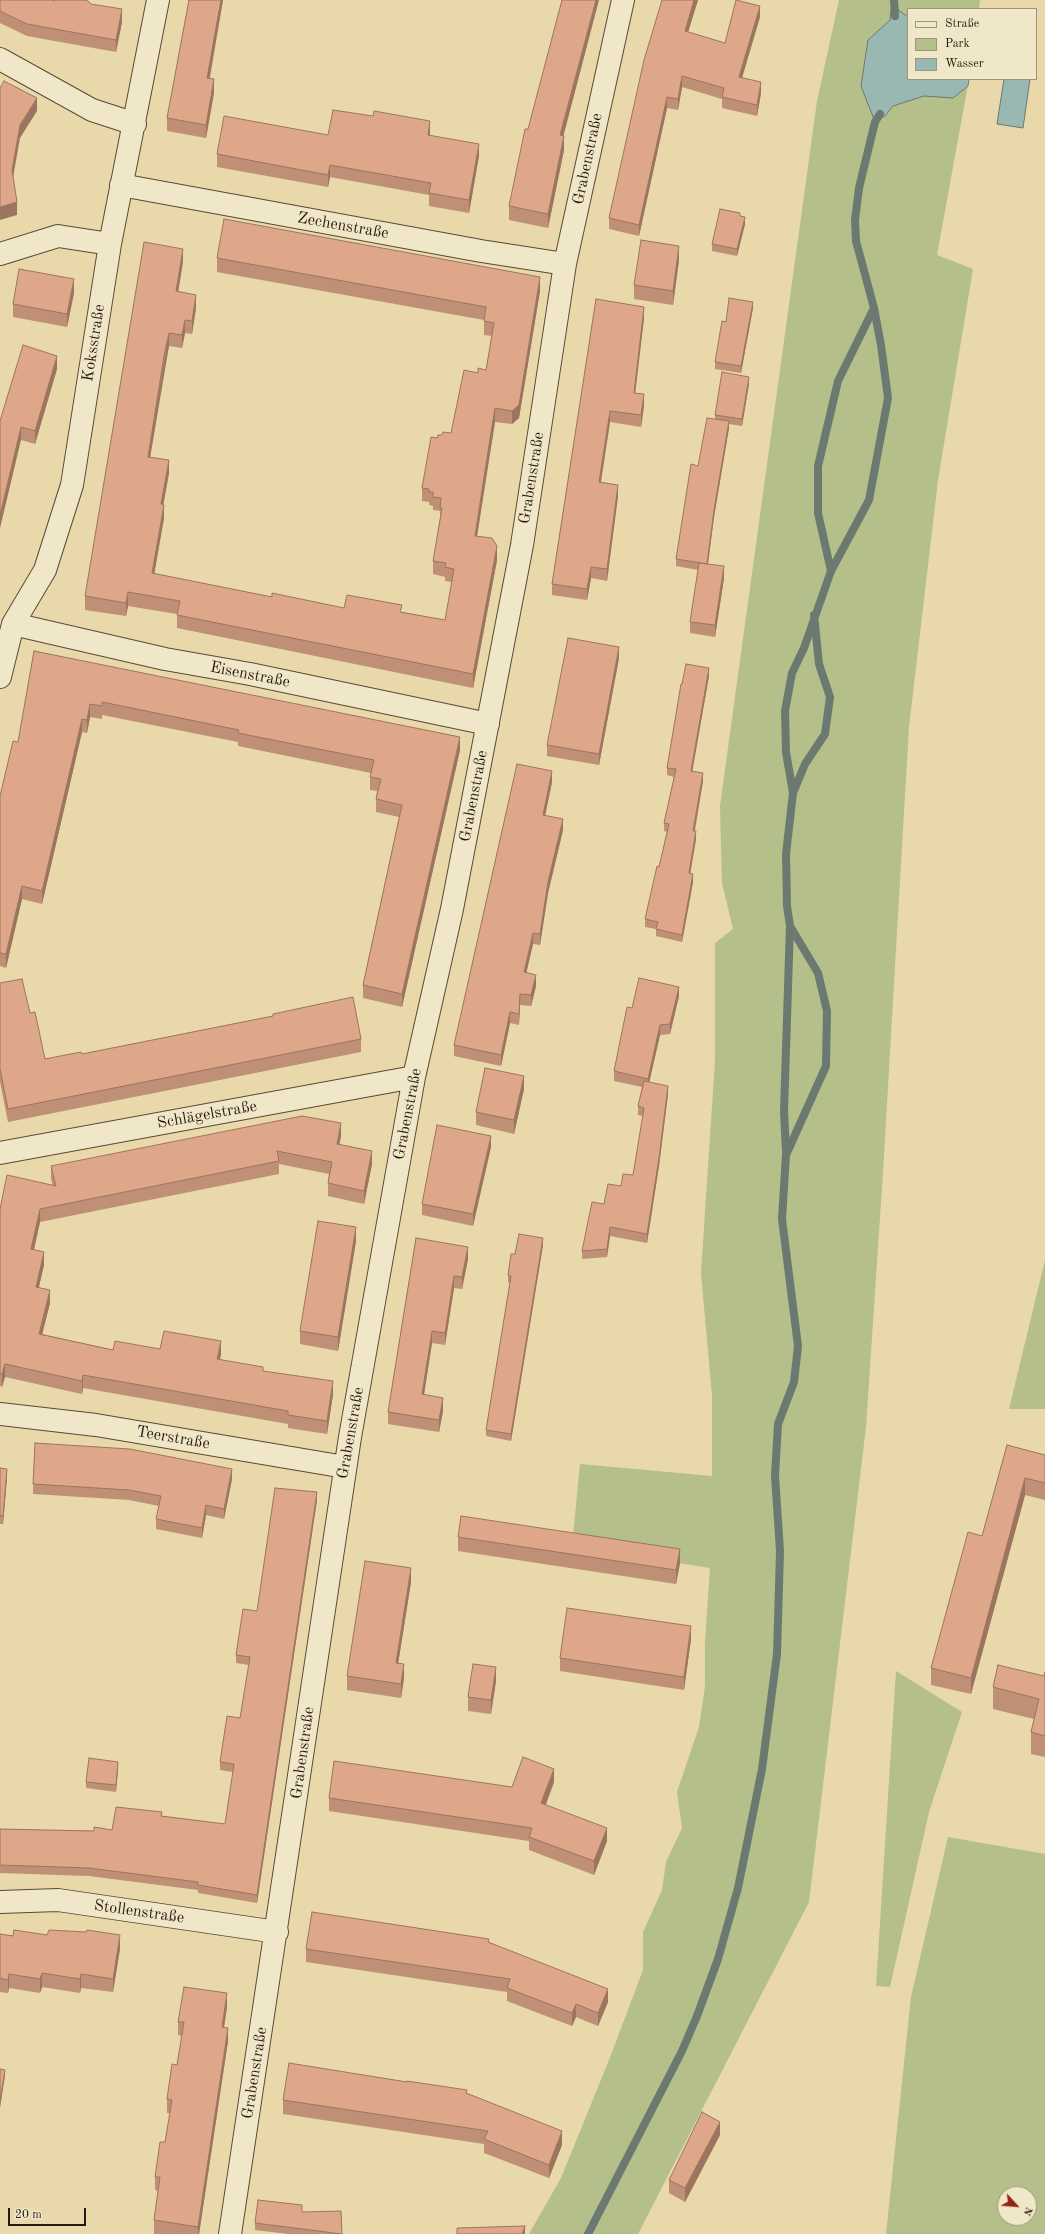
<!DOCTYPE html>
<html>
<head>
<meta charset="utf-8">
<style>
  body { margin:0 }
  #map { position:relative; width:1045px; height:2234px; overflow:hidden; background:#e8d8aa; font-family:"Old Standard TT",serif }
  canvas { display:block }
  .legend { position:absolute; left:907px; top:8px; width:130px; height:72px; box-sizing:border-box; background:#f0e6c8; border:1px solid #a0947e; margin:0; padding:5px 7px; list-style:none; font-size:12px; color:#291a10 }
  .legend li { display:flex; align-items:center; gap:8px; height:20px }
  .legend b { width:20px; border:1px solid #a0947e }
  .north { position:absolute; left:997px; top:2186px; width:40px; height:40px; box-sizing:border-box; background:#f0e6c8; border:1px solid #a0947e; border-radius:50%; rotate:116deg; font-size:11px; font-weight:700; line-height:16px; text-align:center; color:#291a10 }
  .north::after { content:''; display:block; margin:auto; width:14px; height:18px; background:#8f2418; clip-path:polygon(50% 0,100% 100%,50% 72%,0 100%) }
  .scale { position:absolute; left:8px; top:2208px; width:78px; height:18px; box-sizing:border-box; border:2px solid #291a10; border-top:0; padding-left:5px; font-size:12px; line-height:14px; white-space:nowrap; color:#291a10; -webkit-text-stroke:3px #f0e6c8; paint-order:stroke }
</style>
</head>
<body>
<div id="map">
<canvas width="1045" height="2234"></canvas>
<ul class="legend">
<li><b style="height:5px;background:#f0e6c8"></b>Straße</li>
<li><b style="height:11px;background:#b4bf8a"></b>Park</li>
<li><b style="height:11px;background:#99b8b1"></b>Wasser</li>
</ul>
<div class="north">N</div>
<div class="scale">20 m</div>
</div>
<script>
const c = document.querySelector('canvas').getContext('2d');
c.lineJoin = 'round';
function paint(path, color) {
  c.fillStyle = color;
  c.fill(path, 'evenodd');
}
function toPath(rows) {
  const path = new Path2D();
  for (const r of rows) {
    path.moveTo(r[0], r[1]);
    for (let i = 2; i < r.length; i += 2) path.lineTo(r[i], r[i + 1]);
  }
  return path;
}
function strokePath(path, color, width, dash) {
  c.strokeStyle = color;
  c.lineWidth = width;
  c.lineCap = dash ? 'butt' : 'round';
  c.setLineDash(dash || []);
  c.stroke(path);
}
function label(font, color, halo, rows, align = 'center') {
  c.font = font + ' "Old Standard TT",serif';
  c.lineWidth = 3.5;
  c.setLineDash([]);
  c.textBaseline = 'middle';
  c.strokeStyle = halo;
  c.fillStyle = color;
  for (const [text, x, y, turn = 0] of rows) {
    c.save();
    c.translate(x, y);
    c.rotate((+turn || 0) * Math.PI / 180);
    c.textAlign = isNaN(turn) ? turn : align;
    if (halo) c.strokeText(text, 0, 0);
    c.fillText(text, 0, 0);
    c.restore();
  }
}
paint(toPath([
  [839,0,980,0,979,9,908,9,908,79,969,79,937,255,973,269,938,480,909,727,883,1172,866,1427,809,1902,638,2234,529,2234,561,2178,609,2060,643,1970,643,1932,662,1890,666,1862,682,1828,677,1792,699,1727,705,1686,705,1642,710,1568,572,1546,580,1464,712,1476,712,1396,701,1273,715,1061,715,943,733,929,722,883,720,806,817,101],
  [1045,1260,1045,1409,1009,1409],
  [896,1671,962,1712,929,1812,890,1987,876,1986],
  [948,1837,1045,1854,1045,2234,886,2234,911,1997],
  [1005,2194,1029,2194,1029,2218,1005,2218]
]), '#b4bf8a');
const water = toPath([
  [894,7,908,17,908,79,969,79,968,86,953,98,924,96,893,106,885,116,875,122,861,86,868,40,890,20,891,10,894,7],
  [1004,79,1030,79,1023,128,997,124,1004,79]
]);
paint(water, '#99b8b1');
strokePath(water, '#6c7971', 1);
strokePath(toPath([
  [894,0,895,16],
  [831,571,818,513,818,466,838,381,874,308],
  [793,793,786,752,785,711,792,673,804,648,831,571,869,500,888,398,881,345,874,308,856,241,855,220,859,188,875,122,880,114],
  [786,1152,784,1111,790,926],
  [588,2234,682,2051,697,2016,718,1959,738,1888,762,1769,777,1654,780,1551,775,1476,778,1424,794,1382,798,1346,782,1219,786,1155,826,1066,827,1011,818,973,790,926,787,906,786,854,793,793,805,764,825,734,830,697,819,664,814,615]
]), '#6c7971', 8);
const minor = toPath([
  [0,59,92,110,135,124],
  [121,185,481,251,565,264],
  [0,254,58,236,110,244],
  [13,624,165,659,250,674,488,724],
  [0,677,13,624,45,570,72,485,110,244,158,0],
  [0,1153,414,1077],
  [0,1414,96,1425,345,1467],
  [0,1902,58,1900,277,1932],
  [230,2234,350,1437,414,1077,452,909,522,545,565,264,623,0]
]);
strokePath(minor, '#594a36', 24);
strokePath(minor, '#f0e6c8', 22);
paint(toPath([
  [0,0,54,1,91,4,122,22,116,52,27,36,0,23],
  [189,0,223,0,210,78,214,93,206,138,167,131,167,118],
  [662,0,698,0,688,32,725,43,760,17,742,77,761,93,757,116,722,108,722,99,682,87,678,110,667,108,639,236,609,229,609,218],
  [528,129,563,136,564,150,548,228,509,220,509,206],
  [430,134,430,135,479,156,469,213,429,206,429,195,330,177,328,187,217,167,217,154,328,135],
  [745,224,737,256,712,251,712,244],
  [217,258,540,291,519,418,512,424,495,422,488,465,477,536,497,560,473,688,177,628,177,614,128,606,126,616,85,610,85,596,183,262,178,292,196,308,192,334,185,333,182,348,169,346,164,369,150,457,169,473,163,505,164,518,154,574,272,597,344,608,402,612,445,620,452,582,445,581,445,577,433,574,433,561,440,519,440,511,433,510,433,506,429,505,429,502,422,501,422,488,437,438,442,435,451,433,478,373,486,370,492,336,484,335,484,320,217,272],
  [679,260,673,305,634,299,634,285],
  [74,293,67,327,13,317,13,304],
  [596,299,644,318,635,393,644,406,641,427,610,422,601,482,618,496,607,581,591,578,587,600,552,595,552,584],
  [753,308,741,373,715,369,715,362,726,322],
  [57,369,35,444,21,440,0,421],
  [749,384,742,426,729,424,729,428,714,517,708,564,724,578,715,637,690,633,690,622,698,570,676,566,676,559,698,466,715,419,715,415],
  [34,651,460,750,402,1007,363,998,363,985,399,817,376,812,376,799,377,791,370,790,370,777,371,773,238,746,238,742,102,715,102,719,90,717,87,733,82,732,42,904,22,899,6,968,0,966,0,796,18,742],
  [619,658,599,765,547,756,547,745],
  [709,676,692,771,703,781,695,831,696,839,690,873,693,882,682,942,656,936,656,929,645,927,645,919,659,867,667,832,664,831,664,823,674,777,667,775,667,768,682,684],
  [552,782,545,815,563,830,548,893,540,945,533,944,526,972,536,986,531,1006,520,1005,519,1025,510,1023,501,1066,454,1056,454,1045],
  [0,983,30,1013,45,1059,82,1054,273,1016,273,1014,361,1039,361,1052,8,1122,0,1082],
  [679,996,670,1034,660,1035,649,1082,668,1094,659,1166,647,1243,610,1236,607,1257,582,1259,582,1251,604,1204,621,1186,633,1175,643,1116,638,1115,638,1106,642,1087,614,1081,614,1071,632,1008],
  [524,1089,514,1134,476,1125,476,1112],
  [341,1136,339,1145,372,1164,364,1204,328,1196,328,1183,329,1174,279,1164,279,1174,40,1222,34,1250,44,1265,39,1287,50,1303,42,1334,113,1350,160,1349,221,1354,220,1359,263,1371,333,1394,327,1434,288,1428,288,1424,83,1388,82,1394,5,1377,2,1387,0,1386,0,1209,53,1186,51,1179,51,1166],
  [491,1147,473,1226,422,1215,422,1204],
  [416,1238,468,1259,462,1289,454,1288,445,1345,432,1343,424,1395,443,1411,439,1432,388,1424,388,1412],
  [356,1241,338,1351,300,1344,300,1331],
  [543,1245,511,1441,486,1436,486,1430,510,1283,508,1282,508,1275,515,1254],
  [1007,1445,1045,1455,1045,1500,1025,1495,971,1694,931,1685,931,1668,982,1536],
  [0,1468,7,1477,3,1524,0,1524],
  [232,1479,224,1519,206,1515,202,1538,156,1529,156,1519,159,1506,129,1500,33,1494,33,1484],
  [317,1500,257,1903,198,1893,198,1890,89,1876,0,1873,0,1829,94,1831,112,1830,162,1816,225,1824,233,1772,220,1770,220,1762,240,1718,249,1665,236,1663,236,1655,257,1611],
  [458,1537,680,1563,676,1584,458,1551],
  [411,1582,398,1664,404,1678,401,1698,347,1690,347,1676],
  [691,1639,684,1690,560,1671,560,1658],
  [1045,1672,1045,1757,1031,1754,1031,1732,1034,1719,993,1709,993,1687,1044,1676],
  [496,1681,491,1714,468,1711,468,1697],
  [118,1769,116,1792,86,1788,86,1782],
  [554,1782,546,1805,607,1841,594,1875,529,1850,529,1841,329,1811,329,1798,512,1787],
  [0,1934,120,1949,113,1992,81,1988,80,1993,42,1987,40,1993,9,1988,8,1993,0,1992],
  [489,1942,608,2002,598,2026,576,2017,572,2026,507,2001,507,1992,306,1962,306,1949],
  [227,2007,224,2027,228,2041,199,2234,154,2234,154,2220,158,2191,155,2190,155,2177,165,2142,170,2113,167,2113,167,2099,177,2065,182,2036,178,2035,178,2022],
  [467,2093,562,2145,549,2178,484,2153,484,2144,283,2114,283,2100],
  [720,2135,685,2202,669,2193,669,2180],
  [302,2212,342,2234,288,2234,255,2230,255,2223]
]), '#bf9076');
paint(toPath([
  [221,0,223,0,207,91,207,78],
  [596,0,599,0,560,149,560,135],
  [694,0,698,0,685,42,685,31],
  [760,6,760,17,739,88,739,77],
  [122,9,122,22,116,52,116,40],
  [682,76,682,87,678,110,678,99],
  [214,79,214,93,206,138,206,125],
  [761,82,761,93,757,116,757,105],
  [667,97,667,108,639,236,639,225],
  [37,98,37,111,20,138,12,183,12,170,20,125],
  [430,121,430,134,428,148,428,135],
  [564,136,564,150,548,228,548,214],
  [479,144,479,156,469,213,469,200],
  [330,165,330,177,328,187,328,175],
  [17,202,17,215,0,220,0,207],
  [745,217,745,224,737,256,737,249],
  [679,246,679,260,673,305,673,291],
  [183,249,183,262,176,305,176,291],
  [540,277,540,291,519,418,512,424,512,411],
  [74,279,74,293,67,327,67,314],
  [196,295,196,308,192,334,192,321],
  [753,302,753,308,741,373,741,366],
  [644,307,644,318,634,404,634,393],
  [185,320,185,333,182,348,182,335],
  [169,333,169,346,148,470,148,457],
  [57,356,57,369,35,444,35,431],
  [749,377,749,384,742,426,742,419],
  [644,394,644,406,641,427,641,415],
  [495,408,495,422,475,549,475,536],
  [610,411,610,422,599,493,599,482],
  [729,421,729,428,714,517,707,571,707,564,714,510],
  [21,427,21,440,0,528,0,515],
  [169,460,169,473,161,518,161,504],
  [618,485,618,496,607,581,607,569],
  [164,505,164,518,152,587,152,573],
  [497,546,497,560,473,688,473,674],
  [724,566,724,578,715,637,715,625],
  [591,567,591,578,587,600,587,589],
  [128,592,128,606,126,616,126,603],
  [619,647,619,658,599,765,599,754],
  [709,668,709,676,691,779,691,771],
  [90,704,90,717,87,733,87,720],
  [82,719,82,732,42,904,42,891],
  [460,737,460,750,402,1007,402,994],
  [552,771,552,782,543,826,543,815],
  [703,773,703,781,693,838,693,831],
  [563,819,563,830,548,893,540,945,540,934,548,882],
  [696,831,696,839,689,881,689,873],
  [693,874,693,882,682,942,682,935],
  [22,886,22,899,6,968,6,954],
  [533,933,533,944,524,983,524,972],
  [536,975,536,986,531,1006,531,995],
  [679,987,679,996,670,1034,670,1024],
  [520,994,520,1005,519,1025,519,1014],
  [510,1012,510,1023,501,1066,501,1055],
  [660,1025,660,1035,648,1088,648,1079],
  [524,1076,524,1089,514,1134,514,1120],
  [668,1086,668,1094,659,1166,647,1243,647,1234],
  [341,1123,341,1136,337,1157,337,1144],
  [491,1136,491,1147,473,1226,473,1214],
  [372,1151,372,1164,364,1204,364,1191],
  [40,1209,40,1222,31,1262,31,1249],
  [356,1227,356,1241,338,1351,338,1337],
  [610,1227,610,1236,607,1257,607,1249],
  [543,1238,543,1245,511,1441,511,1434],
  [468,1247,468,1259,462,1289,462,1277],
  [44,1252,44,1265,36,1299,36,1287],
  [454,1276,454,1288,445,1345,445,1333],
  [50,1290,50,1303,39,1347,39,1334],
  [432,1331,432,1343,422,1407,422,1394],
  [221,1341,221,1354,217,1372,217,1359],
  [5,1364,5,1377,2,1387,2,1374],
  [83,1375,83,1388,82,1394,82,1381],
  [333,1381,333,1394,327,1434,327,1421],
  [443,1398,443,1411,439,1432,439,1420],
  [7,1469,7,1477,3,1524,3,1516],
  [232,1469,232,1479,224,1519,224,1509],
  [1025,1478,1025,1495,971,1694,971,1678],
  [317,1492,317,1500,257,1903,257,1895],
  [206,1505,206,1515,202,1538,202,1528],
  [680,1549,680,1563,676,1584,676,1570],
  [411,1568,411,1582,396,1677,396,1663],
  [691,1626,691,1639,684,1690,684,1677],
  [404,1664,404,1678,401,1698,401,1684],
  [496,1667,496,1681,491,1714,491,1700],
  [118,1762,118,1769,116,1792,116,1785],
  [554,1769,554,1782,541,1816,541,1803],
  [607,1828,607,1841,594,1875,594,1861],
  [120,1935,120,1949,113,1992,113,1979],
  [42,1973,42,1987,40,1993,40,1979],
  [9,1974,9,1988,8,1993,8,1980],
  [81,1974,81,1988,80,1993,80,1979],
  [608,1989,608,2002,598,2026,598,2013],
  [227,1993,227,2007,222,2040,222,2027],
  [576,2004,576,2017,572,2026,572,2013],
  [228,2028,228,2041,199,2234,198,2234,198,2227],
  [5,2070,5,2076,0,2108,0,2101],
  [720,2122,720,2135,685,2202,685,2188],
  [562,2131,562,2145,549,2178,549,2165],
  [525,2226,525,2234,522,2234]
]), '#9b7560');
const building = toPath([
  [0,0,52,0,54,1,54,0,87,0,91,4,122,9,116,40,27,24,0,11,0,0],
  [189,0,221,0,207,78,214,79,206,125,167,118,189,0],
  [562,0,596,0,560,135,564,136,548,214,509,206,525,129,528,129,562,0],
  [662,0,694,0,685,31,725,43,736,0,760,6,739,77,761,82,757,105,722,97,724,88,682,76,678,99,667,97,639,225,609,218,644,60,662,0],
  [4,81,37,98,20,125,12,170,17,202,0,207,0,88,4,81],
  [333,110,373,116,374,111,430,121,428,135,479,144,469,200,429,193,431,183,330,165,328,175,217,154,224,116,328,135,333,110],
  [720,209,740,213,740,216,745,217,737,249,712,244,720,209],
  [224,219,540,277,519,405,512,411,495,408,488,451,475,536,492,538,497,546,473,674,177,615,180,601,128,592,126,603,85,596,144,242,183,249,176,291,196,295,192,321,185,320,182,335,169,333,164,356,148,457,169,460,161,504,164,505,152,573,272,597,272,593,344,608,347,595,402,605,400,612,445,620,454,569,445,567,446,563,433,561,442,508,440,508,441,498,433,497,433,492,429,492,429,489,422,488,431,437,437,438,438,435,442,435,443,432,451,433,464,370,478,373,478,368,486,370,494,323,484,321,486,307,217,258,224,219],
  [641,240,679,246,673,291,634,285,641,240],
  [19,269,74,279,67,314,13,304,19,269],
  [729,298,753,302,741,366,715,362,722,321,726,322,729,298],
  [596,299,644,307,634,393,644,394,641,415,610,411,599,482,618,485,607,569,591,567,587,589,552,584,596,299],
  [23,345,57,356,35,431,21,427,0,515,0,421,23,345],
  [722,372,749,377,742,419,715,415,722,372],
  [707,418,729,421,714,510,707,564,676,559,691,464,698,466,707,418],
  [699,563,724,566,715,625,690,622,699,563],
  [568,638,619,647,599,754,547,745,568,638],
  [34,651,460,737,402,994,363,985,402,805,376,799,381,779,370,777,374,760,238,733,239,730,102,702,102,706,90,704,87,720,82,719,42,891,22,886,6,954,0,953,0,796,13,741,18,742,34,651],
  [686,664,709,668,691,771,703,773,693,831,696,831,689,873,693,874,682,935,656,929,658,922,645,919,657,866,659,867,669,824,664,823,676,769,667,768,681,684,682,684,686,664],
  [517,764,552,771,543,815,563,819,548,882,540,934,533,933,524,972,536,975,531,995,520,994,519,1014,510,1012,501,1055,454,1045,517,764],
  [639,978,679,987,670,1024,660,1025,648,1079,614,1071,627,1007,632,1008,639,978],
  [22,979,30,1013,35,1012,45,1059,81,1052,82,1054,273,1016,273,1014,353,997,361,1039,8,1109,0,1069,0,983,22,979],
  [485,1068,524,1076,514,1120,476,1112,485,1068],
  [644,1081,668,1086,659,1158,647,1234,610,1227,607,1249,582,1251,592,1202,604,1204,608,1184,621,1186,623,1174,633,1175,644,1108,638,1106,644,1081],
  [302,1116,341,1123,337,1144,372,1151,364,1191,328,1183,332,1162,277,1151,279,1161,40,1209,31,1249,44,1252,36,1287,50,1290,39,1334,113,1350,115,1341,160,1349,164,1331,221,1341,217,1359,263,1367,263,1371,333,1381,327,1421,288,1415,288,1411,83,1375,82,1381,5,1364,2,1374,0,1374,0,1209,7,1175,56,1186,51,1166,302,1116],
  [437,1125,491,1136,473,1214,422,1204,437,1125],
  [318,1221,356,1227,338,1337,300,1331,318,1221],
  [519,1234,543,1238,511,1434,486,1430,511,1276,508,1275,511,1254,515,1254,519,1234],
  [416,1238,468,1247,462,1277,454,1276,445,1333,432,1331,422,1394,443,1398,439,1420,388,1412,416,1238],
  [35,1443,130,1449,232,1469,224,1509,206,1505,202,1528,156,1519,161,1496,129,1490,33,1484,35,1443],
  [1007,1445,1045,1455,1045,1483,1025,1478,971,1678,931,1668,968,1532,982,1536,1007,1445],
  [0,1468,7,1469,3,1516,0,1516,0,1468],
  [275,1488,317,1492,257,1895,198,1885,198,1882,89,1868,0,1865,0,1829,94,1831,94,1827,112,1830,116,1807,162,1812,161,1816,225,1824,234,1764,220,1762,227,1716,240,1718,250,1657,236,1655,243,1609,257,1611,275,1488],
  [461,1516,680,1549,676,1570,458,1537,461,1516],
  [365,1561,411,1568,396,1663,404,1664,401,1684,347,1676,365,1561],
  [567,1608,691,1626,684,1677,560,1658,567,1608],
  [473,1664,496,1667,491,1700,468,1697,473,1664],
  [998,1665,1044,1676,1045,1672,1045,1736,1031,1732,1039,1699,993,1687,998,1665],
  [523,1757,554,1769,541,1803,607,1828,594,1861,529,1837,532,1828,329,1798,334,1761,512,1787,523,1757],
  [89,1758,118,1762,116,1785,86,1782,89,1758],
  [312,1912,489,1939,488,1942,608,1989,598,2013,576,2004,572,2013,507,1988,510,1979,306,1949,312,1912],
  [14,1930,47,1935,49,1930,86,1932,87,1930,120,1935,113,1979,81,1974,80,1979,42,1973,40,1979,9,1974,8,1980,0,1978,0,1934,13,1936,14,1930],
  [184,1987,227,1993,222,2027,228,2028,198,2227,154,2220,160,2177,155,2177,160,2142,165,2142,172,2100,167,2099,172,2064,177,2065,184,2022,178,2022,184,1987],
  [289,2063,407,2082,407,2081,467,2090,466,2093,562,2131,549,2165,484,2139,488,2131,283,2100,289,2063],
  [0,2069,5,2070,0,2101,0,2069],
  [702,2112,720,2122,685,2188,669,2180,702,2112],
  [258,2200,302,2205,302,2212,341,2211,342,2234,255,2223,258,2200],
  [525,2226,522,2234,457,2234,457,2228,525,2226]
]);
paint(building, '#dea789');
strokePath(building, '#9b7560', 1);
label('16px', '#291a10', '#f0e6c8', [
  ["Grabenstraße",588,159,-78],
  ["Zechenstraße",343,226,10],
  ["Koksstraße",94,343,-81],
  ["Grabenstraße",532,478,-81],
  ["Eisenstraße",250,675,11],
  ["Grabenstraße",474,796,-79],
  ["Grabenstraße",408,1114,-79],
  ["Schlägelstraße",207,1115,-10],
  ["Grabenstraße",351,1433,-80],
  ["Teerstraße",173,1438,10],
  ["Grabenstraße",303,1753,-82],
  ["Stollenstraße",139,1912,8],
  ["Grabenstraße",255,2073,-81]
]);
</script>
</body>
</html>
